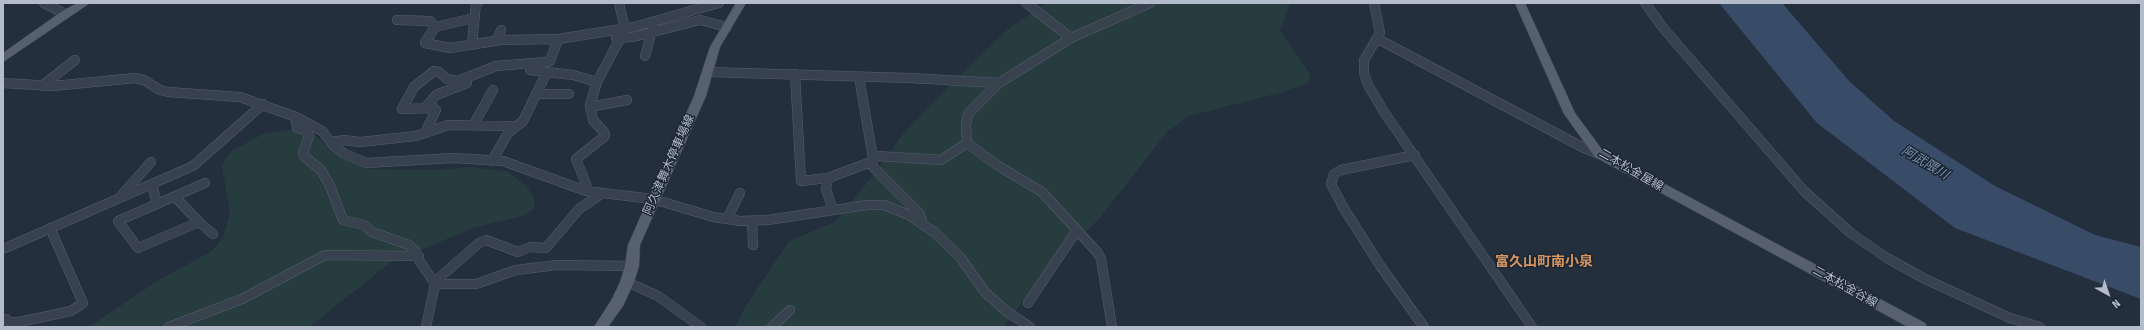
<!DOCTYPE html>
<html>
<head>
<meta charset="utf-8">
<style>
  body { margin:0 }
  #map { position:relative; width:2144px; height:330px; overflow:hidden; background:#242f3e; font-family:"Fira Sans Condensed",sans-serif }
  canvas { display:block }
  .frame { position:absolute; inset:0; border:4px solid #b4bcc9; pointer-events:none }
  .north { position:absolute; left:2088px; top:274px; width:40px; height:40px; -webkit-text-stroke:3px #1d2633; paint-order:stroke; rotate:140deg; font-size:11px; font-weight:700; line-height:16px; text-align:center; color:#b4bcc9 }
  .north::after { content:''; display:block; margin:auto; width:14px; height:18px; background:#b4bcc9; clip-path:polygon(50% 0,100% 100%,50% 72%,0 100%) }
</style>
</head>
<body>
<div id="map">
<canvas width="2144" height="330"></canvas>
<div class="frame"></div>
<div class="north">N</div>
</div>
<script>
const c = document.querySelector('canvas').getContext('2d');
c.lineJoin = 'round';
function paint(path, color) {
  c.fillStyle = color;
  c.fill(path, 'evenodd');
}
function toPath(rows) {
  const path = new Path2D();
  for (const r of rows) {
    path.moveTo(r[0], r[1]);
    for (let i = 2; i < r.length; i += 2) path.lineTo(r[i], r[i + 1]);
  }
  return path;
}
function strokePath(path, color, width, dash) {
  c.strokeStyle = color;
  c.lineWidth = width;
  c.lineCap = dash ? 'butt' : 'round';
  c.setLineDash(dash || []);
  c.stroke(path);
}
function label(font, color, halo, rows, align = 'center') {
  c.font = font + ' "Fira Sans Condensed","Noto Sans JP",sans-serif';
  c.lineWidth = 3;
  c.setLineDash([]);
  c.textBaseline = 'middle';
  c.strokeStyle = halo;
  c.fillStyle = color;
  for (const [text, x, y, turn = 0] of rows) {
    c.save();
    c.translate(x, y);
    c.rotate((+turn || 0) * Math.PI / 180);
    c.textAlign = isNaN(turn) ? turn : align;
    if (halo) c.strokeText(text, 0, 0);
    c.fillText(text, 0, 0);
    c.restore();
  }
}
paint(toPath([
  [1046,3,1290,3,1280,31,1311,75,1308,83,1283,92,1189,116,1167,132,1099,219,1051,265,1003,327,736,326,745,307,789,241,835,222,870,179,903,134,952,83,1007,30],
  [288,130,303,131,315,135,333,152,357,164,372,169,434,170,469,167,507,171,526,186,534,197,535,204,532,210,522,216,473,228,390,263,309,327,89,327,157,281,212,251,223,238,230,213,222,166,226,158,233,150,263,134]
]), '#263c3f');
paint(toPath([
  [1719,3,1782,3,1850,82,1894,121,1995,186,2095,235,2141,247,2141,299,1955,228,1817,123]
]), '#394c67');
const minor = toPath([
  [44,3,65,14],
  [1026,3,1071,38],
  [1374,3,1380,33,1364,60,1364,73,1368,85,1384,112,1532,327],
  [1645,3,1664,29,1804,191,1852,234,1887,258,1925,279,2010,318,2040,327],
  [474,18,435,27,425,43,450,48,501,40,558,39],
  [397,20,430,21,435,27],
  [616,38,633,37,700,20,727,27],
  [1378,39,1584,148,1599,154],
  [497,40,501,30],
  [472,44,476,3,478,3],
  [645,56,653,27],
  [547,72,573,75,597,82],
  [708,72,910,78,999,83],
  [795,74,801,181,828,178,871,162,877,156,941,160,967,143],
  [859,77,873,158],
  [3,83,53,86,135,78,144,80,160,90,168,92,240,97,296,117,322,131,333,145,343,153,366,163,453,158,503,161,586,191,653,199,713,217,740,221,768,220,867,205,884,205,909,215,934,232,960,257,985,292,1006,311,1030,327],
  [42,86,75,60],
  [537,94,569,94],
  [590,107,627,100],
  [425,108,436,95,467,83],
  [299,119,296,122,297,128,307,130,309,136,303,153,305,157,321,170,330,186,343,220,364,225,372,232,409,245,416,251,419,260,435,284,439,278,479,243,486,240,518,252,530,247,546,248,579,209,601,194],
  [474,124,493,90],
  [425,133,436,110,434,108,402,109,414,87,434,71,439,72,447,79,458,81,496,66,547,62,550,61,558,39,634,27,719,3],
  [331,142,344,140,360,142,416,136,448,125,515,126],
  [1415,155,1341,170,1334,174,1331,184,1343,207,1381,267,1424,327],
  [492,161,508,133,523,121,547,72,530,70],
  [871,162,874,168,919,213,923,224],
  [828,178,826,189,833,210],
  [152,184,157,204],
  [586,191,588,189,576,159,605,136,604,132,593,120,590,105,597,82,625,29,619,3],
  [120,197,151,162],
  [175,197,199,222,138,248,118,221,205,183],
  [727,219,740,193],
  [199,222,213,234],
  [752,222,753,245],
  [3,249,193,166,263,104],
  [627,282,658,296,701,327],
  [1028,303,1077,230],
  [6,319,10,322,19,322,71,311,83,303,50,228],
  [169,327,242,299,325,255,419,256],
  [426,327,435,284,476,284,516,270,557,265,632,266],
  [772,327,790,310],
  [1112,327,1101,259,1097,252,1042,192,997,165,967,143,966,124,968,114,999,83,1071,38,1150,3]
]);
const major = toPath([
  [77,3,90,3,3,62,3,53,61,12,77,3],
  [736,3,746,3,720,47,706,96,640,245,639,266,634,282,623,306,608,327,594,327,612,299,620,282,625,266,628,245,694,96,710,47,736,3],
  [1515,3,1525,3,1575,113,1603,151,1925,323,1927,327,1908,327,1595,157,1564,114,1515,3]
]);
strokePath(minor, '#565f6c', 10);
strokePath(major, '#414a57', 1);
strokePath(minor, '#38414e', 9);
paint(major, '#56606e');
label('12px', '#b4bcc9', '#1d2633', [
  ["阿久津舞木停車場線",669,165,-66],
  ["二本松金屋線",1631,170,30],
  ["二本松金谷線",1845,287,29]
]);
label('italic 13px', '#7c92b1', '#1d2633', [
  ["阿武隈川",1925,163,31]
]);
label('bold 14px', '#d59563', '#1d2633', [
  ["富久山町南小泉",1544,262]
]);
</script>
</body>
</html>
